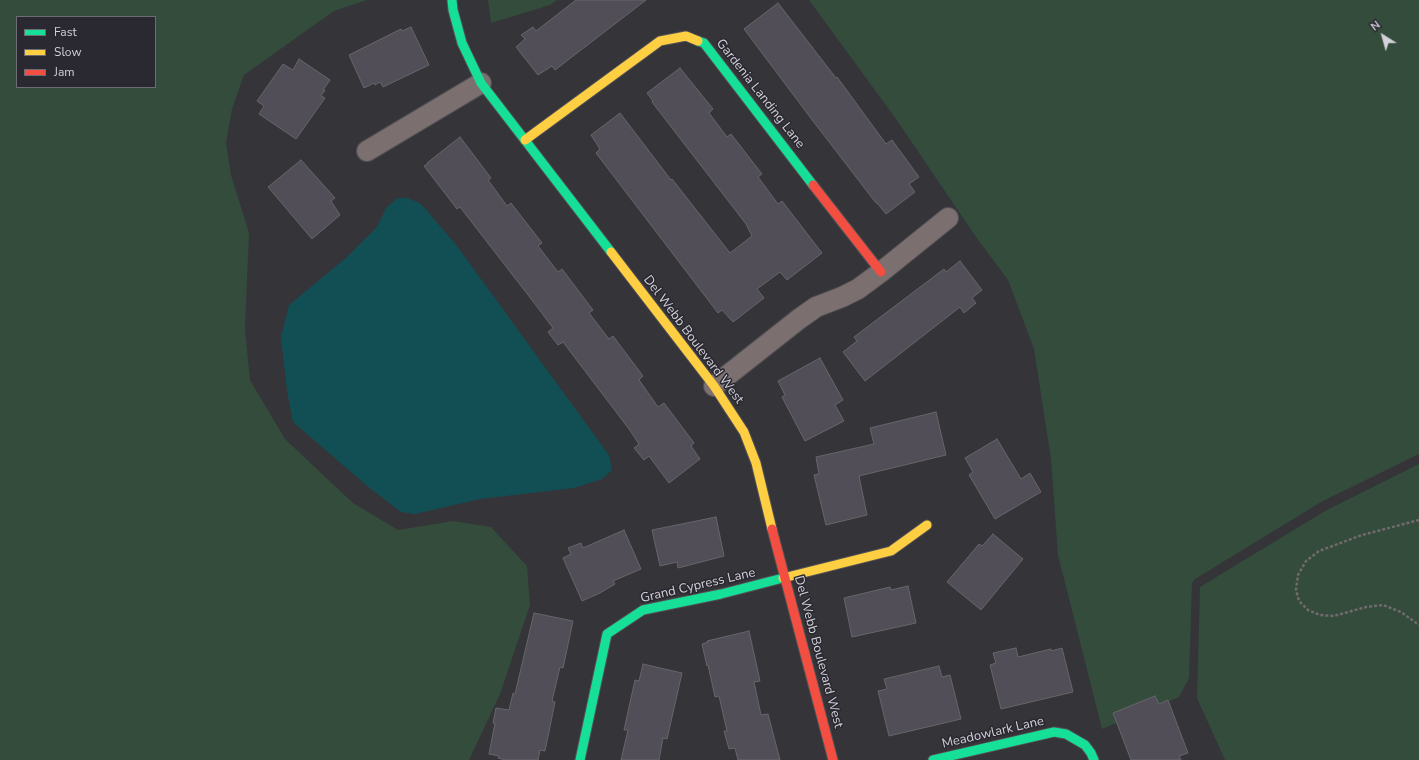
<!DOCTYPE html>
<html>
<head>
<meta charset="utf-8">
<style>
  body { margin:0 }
  #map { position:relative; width:1419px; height:760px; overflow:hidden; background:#353439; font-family:"Nunito Sans",sans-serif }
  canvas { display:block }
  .legend { position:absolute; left:16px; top:16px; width:140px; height:72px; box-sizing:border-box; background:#2a2831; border:1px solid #6d6c73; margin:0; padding:5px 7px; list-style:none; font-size:12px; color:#d2d1d7 }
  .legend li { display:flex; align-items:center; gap:8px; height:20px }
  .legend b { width:20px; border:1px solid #6d6c73 }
  .north { position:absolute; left:1363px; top:16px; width:40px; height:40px; -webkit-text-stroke:3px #2a2831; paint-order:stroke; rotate:323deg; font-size:11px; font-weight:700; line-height:16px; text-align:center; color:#d2d1d7 }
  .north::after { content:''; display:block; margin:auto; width:14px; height:18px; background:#d2d1d7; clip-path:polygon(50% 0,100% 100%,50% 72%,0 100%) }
</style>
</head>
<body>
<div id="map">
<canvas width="1419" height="760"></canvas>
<ul class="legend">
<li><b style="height:5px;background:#16e098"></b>Fast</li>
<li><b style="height:5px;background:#ffcf43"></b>Slow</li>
<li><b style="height:5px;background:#f24e42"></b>Jam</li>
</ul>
<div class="north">N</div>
</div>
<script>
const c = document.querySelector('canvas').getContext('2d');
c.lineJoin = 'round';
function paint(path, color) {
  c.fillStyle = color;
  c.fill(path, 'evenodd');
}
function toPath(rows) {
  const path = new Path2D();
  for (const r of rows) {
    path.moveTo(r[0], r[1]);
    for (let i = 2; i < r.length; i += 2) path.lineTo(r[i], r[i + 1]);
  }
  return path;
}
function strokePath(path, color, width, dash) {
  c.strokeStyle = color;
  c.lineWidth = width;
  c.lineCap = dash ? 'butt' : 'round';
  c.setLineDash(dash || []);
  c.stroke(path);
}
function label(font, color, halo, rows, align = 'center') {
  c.font = font + ' "Nunito Sans",sans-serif';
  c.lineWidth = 3;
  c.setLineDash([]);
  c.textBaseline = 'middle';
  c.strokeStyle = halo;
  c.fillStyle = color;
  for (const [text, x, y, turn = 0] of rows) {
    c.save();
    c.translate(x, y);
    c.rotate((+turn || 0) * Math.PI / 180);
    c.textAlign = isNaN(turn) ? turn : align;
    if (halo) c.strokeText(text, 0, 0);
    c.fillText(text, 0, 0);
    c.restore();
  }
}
paint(toPath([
  [0,0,367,0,334,11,244,75,232,109,226,143,231,175,249,233,245,329,250,380,285,439,353,503,398,530,453,521,491,527,527,566,530,605,500,694,469,760,0,760],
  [17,17,155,17,155,87,17,87],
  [488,0,557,0,550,5,491,23],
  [809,0,1419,0,1419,454,1321,502,1195,579,1192,583,1189,678,1179,697,1102,729,1058,555,1051,459,1034,349,1008,280,976,237,896,119],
  [1419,464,1419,760,1225,760,1197,698,1200,587,1325,511]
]), '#334c3c');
paint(toPath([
  [398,198,408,198,421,204,457,246,587,425,609,455,612,470,602,479,574,488,480,499,415,514,401,512,367,486,293,422,287,391,281,337,289,305,347,257,377,227,386,208]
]), '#124f54');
const building = toPath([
  [576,0,646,0,555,70,552,66,538,75,516,47,525,39,521,35,533,27,536,31,576,0],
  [778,3,836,78,837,77,886,144,892,140,919,177,909,184,915,192,886,214,877,203,876,203,813,121,744,29,778,3],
  [411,27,429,65,383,87,380,82,375,85,374,83,364,88,349,55,401,29,402,31,411,27],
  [299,59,330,80,323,90,325,90,321,96,325,98,296,139,259,114,264,106,257,101,283,64,293,70,299,59],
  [680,68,713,109,709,113,727,137,731,134,762,174,758,177,778,204,782,201,822,253,787,280,780,272,757,289,764,298,733,322,722,310,718,313,596,153,600,149,591,135,620,113,671,180,672,179,730,253,752,236,746,224,652,102,653,101,647,93,680,68],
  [460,137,491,178,488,180,507,206,511,203,542,243,538,246,558,272,562,269,593,310,589,313,609,339,613,336,643,376,639,380,658,407,664,403,694,443,691,446,700,459,669,483,649,456,644,460,634,448,639,444,629,429,563,342,558,345,548,332,553,328,535,304,460,207,457,209,424,166,428,164,427,163,460,137],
  [301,160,335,198,331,201,340,215,312,239,268,187,301,160],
  [960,261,982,290,972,298,976,303,964,313,960,307,865,381,843,352,857,341,854,337,944,269,946,272,960,261],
  [820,358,843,400,835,405,844,421,805,441,782,397,785,395,778,381,820,358],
  [936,412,946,455,859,476,867,515,826,525,814,475,819,474,816,457,874,444,870,428,936,412],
  [997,439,1021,479,1030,473,1041,492,995,519,969,475,973,472,965,458,997,439],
  [716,517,724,556,678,568,677,562,660,566,652,530,716,517],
  [624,530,641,569,613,581,615,584,600,593,582,601,563,558,571,554,568,548,581,543,583,548,624,530],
  [993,534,1023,559,981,610,947,582,979,544,982,546,993,534],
  [908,586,916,623,852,637,844,598,890,587,891,590,908,586],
  [534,613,573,621,563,668,560,667,552,701,555,702,545,751,540,750,538,760,506,760,498,758,499,756,489,754,495,723,493,723,496,708,509,710,513,693,515,694,534,613],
  [749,631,760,681,754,682,761,715,768,714,780,760,738,760,735,748,729,749,724,731,727,731,719,696,715,697,708,665,707,666,702,644,708,642,707,641,749,631],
  [1016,648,1018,657,1051,649,1051,651,1062,648,1073,692,1001,709,990,665,996,663,993,653,1016,648],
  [643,664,682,673,675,704,667,739,663,738,659,760,621,760,628,730,624,730,635,680,639,681,643,664],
  [939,666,942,677,950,675,961,719,889,736,878,691,887,689,884,679,939,666],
  [1155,696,1159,704,1168,700,1188,753,1179,756,1181,760,1131,760,1113,713,1155,696]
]);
paint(building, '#514e58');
strokePath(building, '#66666a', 1);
const street = toPath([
  [367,151,481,83],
  [714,386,799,319,816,307,842,297,858,289,881,272,948,218]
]);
const fast = toPath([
  [452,0,453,10,462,43,481,83,611,252],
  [698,41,704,43,813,185],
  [580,760,607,634,643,610,721,594,783,578],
  [933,760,1054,732,1066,734,1085,745,1091,753,1094,760]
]);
const slow = toPath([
  [525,140,660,41,686,36,698,41],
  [611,252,714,386,744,432,756,463,772,529],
  [783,578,891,551,927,525]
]);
const jam = toPath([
  [813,185,881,272],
  [772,529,833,760]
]);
strokePath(street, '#525155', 22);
strokePath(fast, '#525155', 11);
strokePath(slow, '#525155', 11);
strokePath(jam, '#525155', 11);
strokePath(toPath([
  [1419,520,1362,535,1319,551,1306,561,1298,575,1296,590,1299,601,1308,610,1320,615,1334,616,1366,607,1383,605,1401,612,1419,625]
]), '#726a6c', 2.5, [3, 2]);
strokePath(street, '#7c6f6f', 20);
strokePath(fast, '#16e098', 9);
strokePath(slow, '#ffcf43', 9);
strokePath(jam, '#f24e42', 9);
label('13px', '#d2d1d7', '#2a2831', [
  ["Gardenia Landing Lane",760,94,52],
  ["Del Webb Boulevard West",693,340,53],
  ["Grand Cypress Lane",698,586,-13],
  ["Del Webb Boulevard West",818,652,75],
  ["Meadowlark Lane",993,733,-13]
]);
</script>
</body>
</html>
